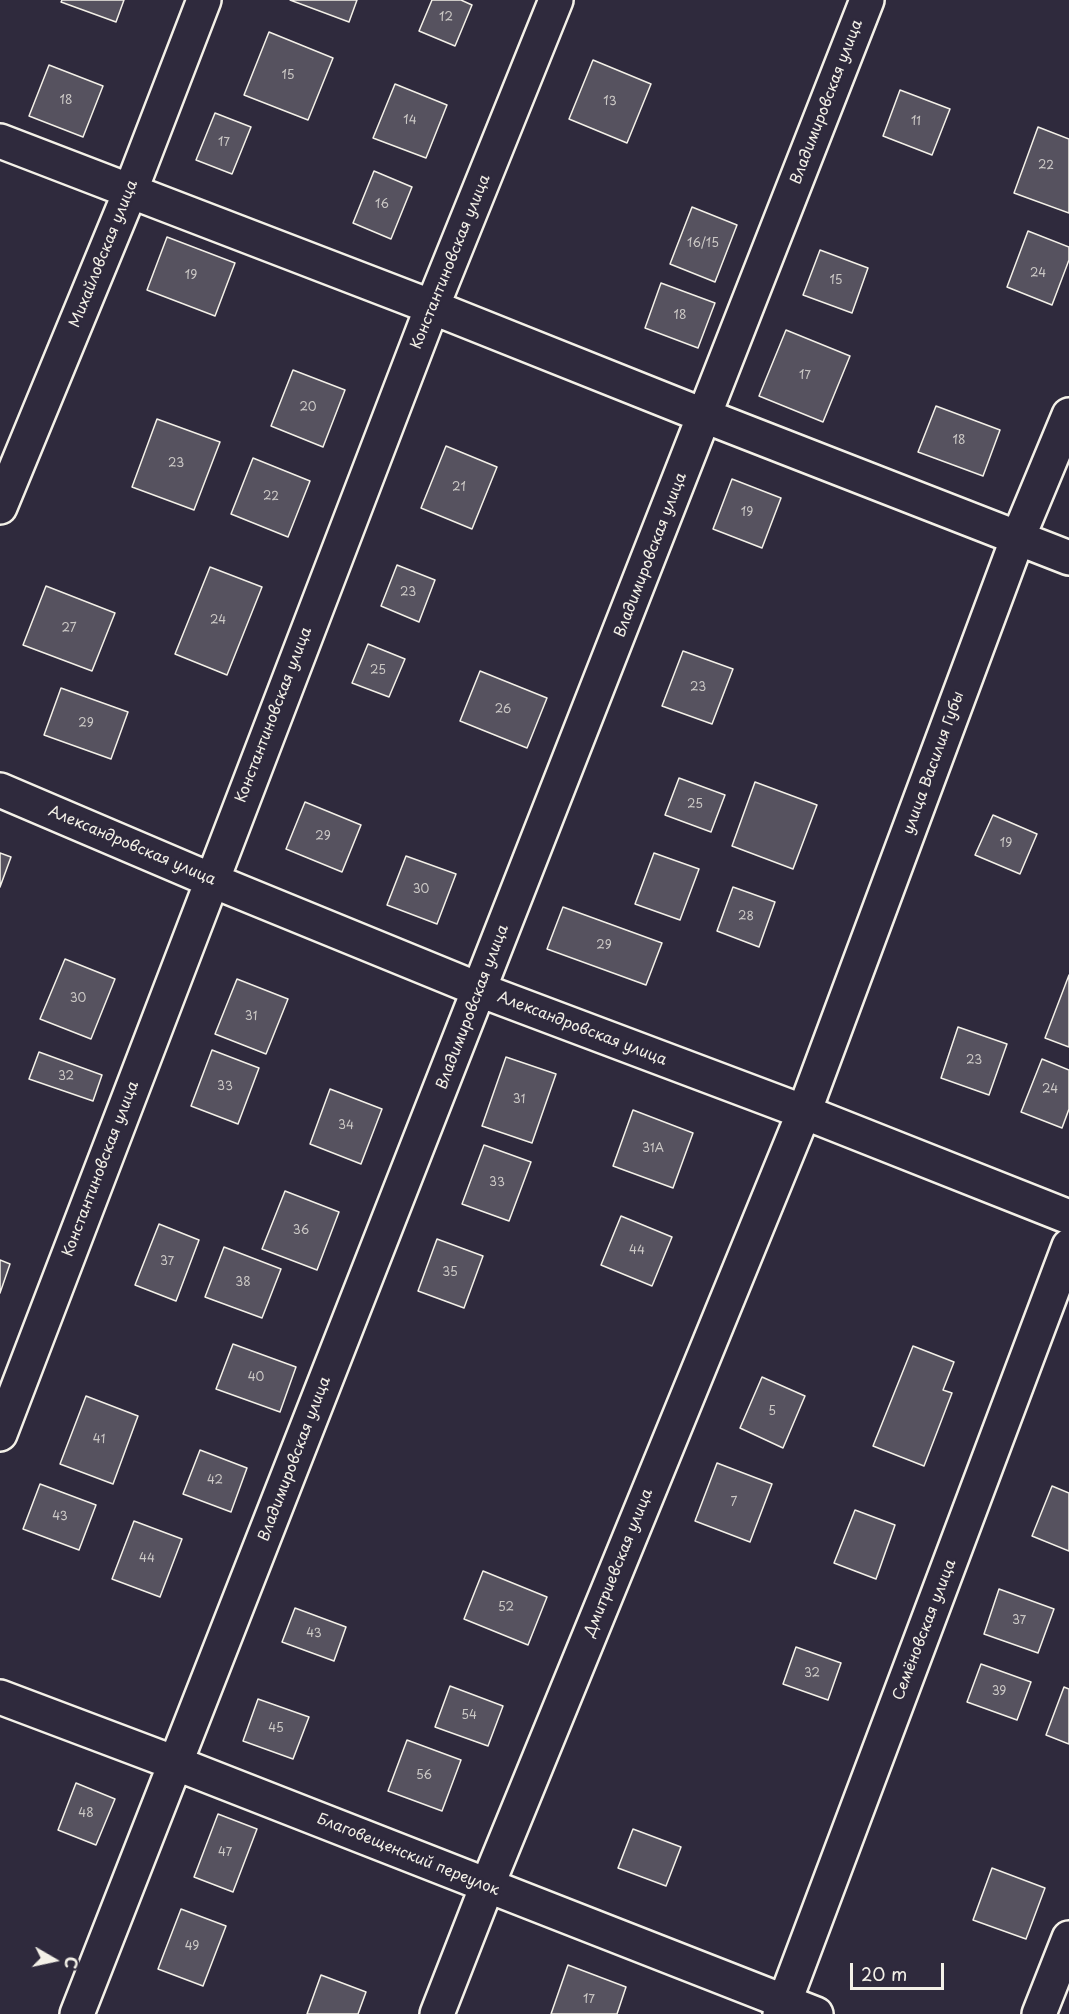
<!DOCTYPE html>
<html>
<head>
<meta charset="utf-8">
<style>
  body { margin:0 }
  #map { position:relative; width:1069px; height:2014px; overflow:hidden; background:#2f2a3d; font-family:"Playpen Sans",sans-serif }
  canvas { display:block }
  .north { position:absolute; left:24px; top:1930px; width:60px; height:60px; -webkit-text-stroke:4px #2f2a3d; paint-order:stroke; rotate:99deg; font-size:16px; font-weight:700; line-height:24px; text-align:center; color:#f4f1e8 }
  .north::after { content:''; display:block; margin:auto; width:21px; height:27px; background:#f4f1e8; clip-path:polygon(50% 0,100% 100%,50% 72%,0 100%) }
  .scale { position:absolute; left:850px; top:1963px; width:94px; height:27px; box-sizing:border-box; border:3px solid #f4f1e8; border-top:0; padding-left:8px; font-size:18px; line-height:21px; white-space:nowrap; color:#f4f1e8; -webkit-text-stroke:4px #2f2a3d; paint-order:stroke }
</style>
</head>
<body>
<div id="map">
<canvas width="1069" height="2014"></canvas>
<div class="north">С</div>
<div class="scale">20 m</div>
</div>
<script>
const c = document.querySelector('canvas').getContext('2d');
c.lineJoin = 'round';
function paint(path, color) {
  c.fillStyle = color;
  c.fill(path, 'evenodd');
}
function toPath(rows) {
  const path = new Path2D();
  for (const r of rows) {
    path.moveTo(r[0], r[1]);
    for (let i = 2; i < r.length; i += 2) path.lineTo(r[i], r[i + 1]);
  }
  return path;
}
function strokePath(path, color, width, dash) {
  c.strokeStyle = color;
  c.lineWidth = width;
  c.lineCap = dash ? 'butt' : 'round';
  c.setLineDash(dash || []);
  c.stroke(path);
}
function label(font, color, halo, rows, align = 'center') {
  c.font = font + ' "Playpen Sans",sans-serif';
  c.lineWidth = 5;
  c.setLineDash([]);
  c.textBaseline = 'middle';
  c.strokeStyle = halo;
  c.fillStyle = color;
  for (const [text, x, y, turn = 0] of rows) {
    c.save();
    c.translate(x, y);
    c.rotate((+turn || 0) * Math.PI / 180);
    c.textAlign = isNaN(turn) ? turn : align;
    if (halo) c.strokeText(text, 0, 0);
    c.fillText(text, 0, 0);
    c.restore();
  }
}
const building = toPath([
  [62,0,124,0,116,22,61,2,62,0],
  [290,0,357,0,349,22,290,0],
  [432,0,461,0,472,5,455,46,419,31,432,0],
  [269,32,333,58,308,120,244,95,269,32],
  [593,60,651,84,627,143,569,119,593,60],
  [49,65,103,86,83,137,29,116,49,65],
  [395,84,447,105,426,158,373,138,395,84],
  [900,90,950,109,932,155,883,136,900,90],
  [215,113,251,127,232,174,196,160,215,113],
  [1038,127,1069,139,1069,213,1014,193,1038,127],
  [374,171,412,187,391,239,353,223,374,171],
  [692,207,737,225,715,282,670,264,692,207],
  [1028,231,1069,247,1069,260,1052,305,1007,287,1028,231],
  [167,237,235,263,215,316,147,290,167,237],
  [820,250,868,268,852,313,803,295,820,250],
  [661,283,715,303,698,348,645,328,661,283],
  [786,330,850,356,823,422,759,396,786,330],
  [293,370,345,390,323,447,271,426,293,370],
  [936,406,1000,430,983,476,918,452,936,406],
  [157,419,220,442,194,510,132,487,157,419],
  [446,446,497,467,472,529,421,508,446,446],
  [253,458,310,481,288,537,231,514,253,458],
  [732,479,781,498,762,548,713,529,732,479],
  [397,565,435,580,419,622,381,606,397,565],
  [210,567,262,587,227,675,175,654,210,567],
  [46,586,115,613,92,671,23,645,46,586],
  [368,644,405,659,389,697,352,683,368,644],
  [683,651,733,669,712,724,662,706,683,651],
  [480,671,547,698,527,748,460,721,480,671],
  [61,688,128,712,111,759,44,735,61,688],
  [679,778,725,795,711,832,665,815,679,778],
  [755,782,817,805,793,869,732,846,755,782],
  [305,802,361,825,342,872,286,849,305,802],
  [993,815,1037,834,1020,874,975,855,993,815],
  [0,853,11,857,0,887,0,853],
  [654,853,699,869,680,920,635,904,654,853],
  [406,856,456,874,437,924,387,905,406,856],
  [733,887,775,902,759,947,717,931,733,887],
  [563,907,662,943,646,985,547,949,563,907],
  [65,959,115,979,91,1039,40,1019,65,959],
  [1069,975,1069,1047,1045,1038,1069,975],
  [237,979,288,999,266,1054,215,1034,237,979],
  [958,1027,1007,1044,989,1095,941,1078,958,1027],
  [212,1050,259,1068,238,1124,191,1106,212,1050],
  [39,1052,102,1075,93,1101,29,1079,39,1052],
  [506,1057,556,1074,532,1143,482,1126,506,1057],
  [1042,1059,1069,1070,1069,1109,1062,1128,1021,1112,1042,1059],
  [330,1089,382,1109,361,1164,310,1144,330,1089],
  [633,1110,693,1133,673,1188,613,1166,633,1110],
  [484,1145,531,1162,509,1221,462,1204,484,1145],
  [285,1191,339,1212,317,1270,262,1249,285,1191],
  [621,1216,672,1237,652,1286,601,1265,621,1216],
  [159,1224,199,1240,176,1301,135,1285,159,1224],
  [437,1239,483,1256,464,1308,418,1291,437,1239],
  [224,1247,281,1269,262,1318,205,1297,224,1247],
  [0,1260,10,1264,0,1293,0,1260],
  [233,1344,296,1367,280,1412,216,1389,233,1344],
  [913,1346,954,1362,943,1390,952,1393,924,1466,873,1446,913,1346],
  [762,1377,805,1396,783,1448,740,1428,762,1377],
  [86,1396,138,1416,113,1484,60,1464,86,1396],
  [200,1450,247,1468,231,1512,183,1494,200,1450],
  [717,1463,772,1484,750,1542,695,1521,717,1463],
  [40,1484,96,1505,79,1550,23,1529,40,1484],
  [1052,1486,1069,1493,1069,1551,1032,1536,1052,1486],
  [855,1510,895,1525,876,1579,834,1563,855,1510],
  [134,1521,182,1539,160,1597,112,1579,134,1521],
  [483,1571,547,1597,528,1645,464,1619,483,1571],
  [999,1589,1054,1609,1038,1653,984,1634,999,1589],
  [295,1608,346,1627,334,1661,282,1642,295,1608],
  [796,1647,841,1663,828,1700,783,1684,796,1647],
  [981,1664,1031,1682,1017,1720,967,1702,981,1664],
  [450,1686,503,1706,488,1746,435,1727,450,1686],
  [1064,1687,1069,1689,1069,1744,1046,1735,1064,1687],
  [258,1699,309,1717,293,1759,243,1741,258,1699],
  [407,1740,461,1760,442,1811,388,1791,407,1740],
  [76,1783,115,1799,96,1845,58,1830,76,1783],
  [218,1814,257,1829,233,1892,194,1877,218,1814],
  [633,1829,681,1847,666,1886,618,1868,633,1829],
  [992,1868,1045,1888,1026,1939,973,1920,992,1868],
  [181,1909,226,1926,203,1986,158,1969,181,1909],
  [568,1965,626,1987,617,2014,551,2014,568,1965],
  [321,1975,366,1992,358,2014,307,2014,321,1975]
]);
paint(building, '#56525f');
strokePath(building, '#f4f1e8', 1.5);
const minor = toPath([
  [0,141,432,307,705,416,1069,558],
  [0,507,130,192,204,0],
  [0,790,211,880,480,990,804,1112,1069,1217],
  [0,1434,432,307,556,0],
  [0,1697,175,1763,816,2014],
  [77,2014,867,0],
  [437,2014,487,1886,804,1112,1017,540,1069,415],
  [780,2014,1069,1246],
  [1039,2014,1069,1938]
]);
strokePath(minor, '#f4f1e8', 38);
strokePath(minor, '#2f2a3d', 33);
label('12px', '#ccc9c6', null, [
  ["12",446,18],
  ["15",288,76],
  ["18",66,101],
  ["13",610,102],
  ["14",410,121],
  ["11",916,122],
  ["17",224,143],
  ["22",1046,166],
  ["16",382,205],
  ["16/15",703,244],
  ["24",1038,274],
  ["19",191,276],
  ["15",836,281],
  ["18",680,316],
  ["17",805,376],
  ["20",308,408],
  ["18",959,441],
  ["23",176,464],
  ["21",459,488],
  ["22",271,497],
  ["19",747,513],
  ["23",408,593],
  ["24",218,621],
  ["27",69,629],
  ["25",378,671],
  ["23",698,688],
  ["26",503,710],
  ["29",86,724],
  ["25",695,805],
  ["29",323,837],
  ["19",1006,844],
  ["30",421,890],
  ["28",746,917],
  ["29",604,946],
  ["30",78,999],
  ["31",251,1017],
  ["23",974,1061],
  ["32",66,1077],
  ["33",225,1087],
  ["24",1050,1090],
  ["31",519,1100],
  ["34",346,1126],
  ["31А",653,1149],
  ["33",497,1183],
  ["36",301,1231],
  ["44",637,1251],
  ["37",167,1262],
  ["35",450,1273],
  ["38",243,1283],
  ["40",256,1378],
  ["5",772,1412],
  ["41",99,1440],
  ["42",215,1481],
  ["7",734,1503],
  ["43",60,1517],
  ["44",147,1559],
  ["52",506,1608],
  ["37",1019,1621],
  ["43",314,1634],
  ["32",812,1674],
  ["39",999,1692],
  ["54",469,1716],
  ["45",276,1729],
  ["56",424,1776],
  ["48",86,1814],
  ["47",225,1853],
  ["49",192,1947],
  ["17",589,2000]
]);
label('15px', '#f4f1e8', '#2f2a3d', [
  ["Владимировская улица",827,102,-69],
  ["Михайловская улица",104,254,-68],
  ["Константиновская улица",451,262,-68],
  ["Владимировская улица",651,555,-69],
  ["Константиновская улица",274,715,-69],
  ["улица Василия Губы",934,763,-70],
  ["Александровская улица",132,846,23],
  ["Владимировская улица",473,1007,-69],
  ["Александровская улица",582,1029,21],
  ["Константиновская улица",101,1169,-69],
  ["Владимировская улица",295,1459,-69],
  ["Дмитриевская улица",619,1563,-68],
  ["Семёновская улица",925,1630,-69],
  ["Благовещенский переулок",408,1855,22]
]);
</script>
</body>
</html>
